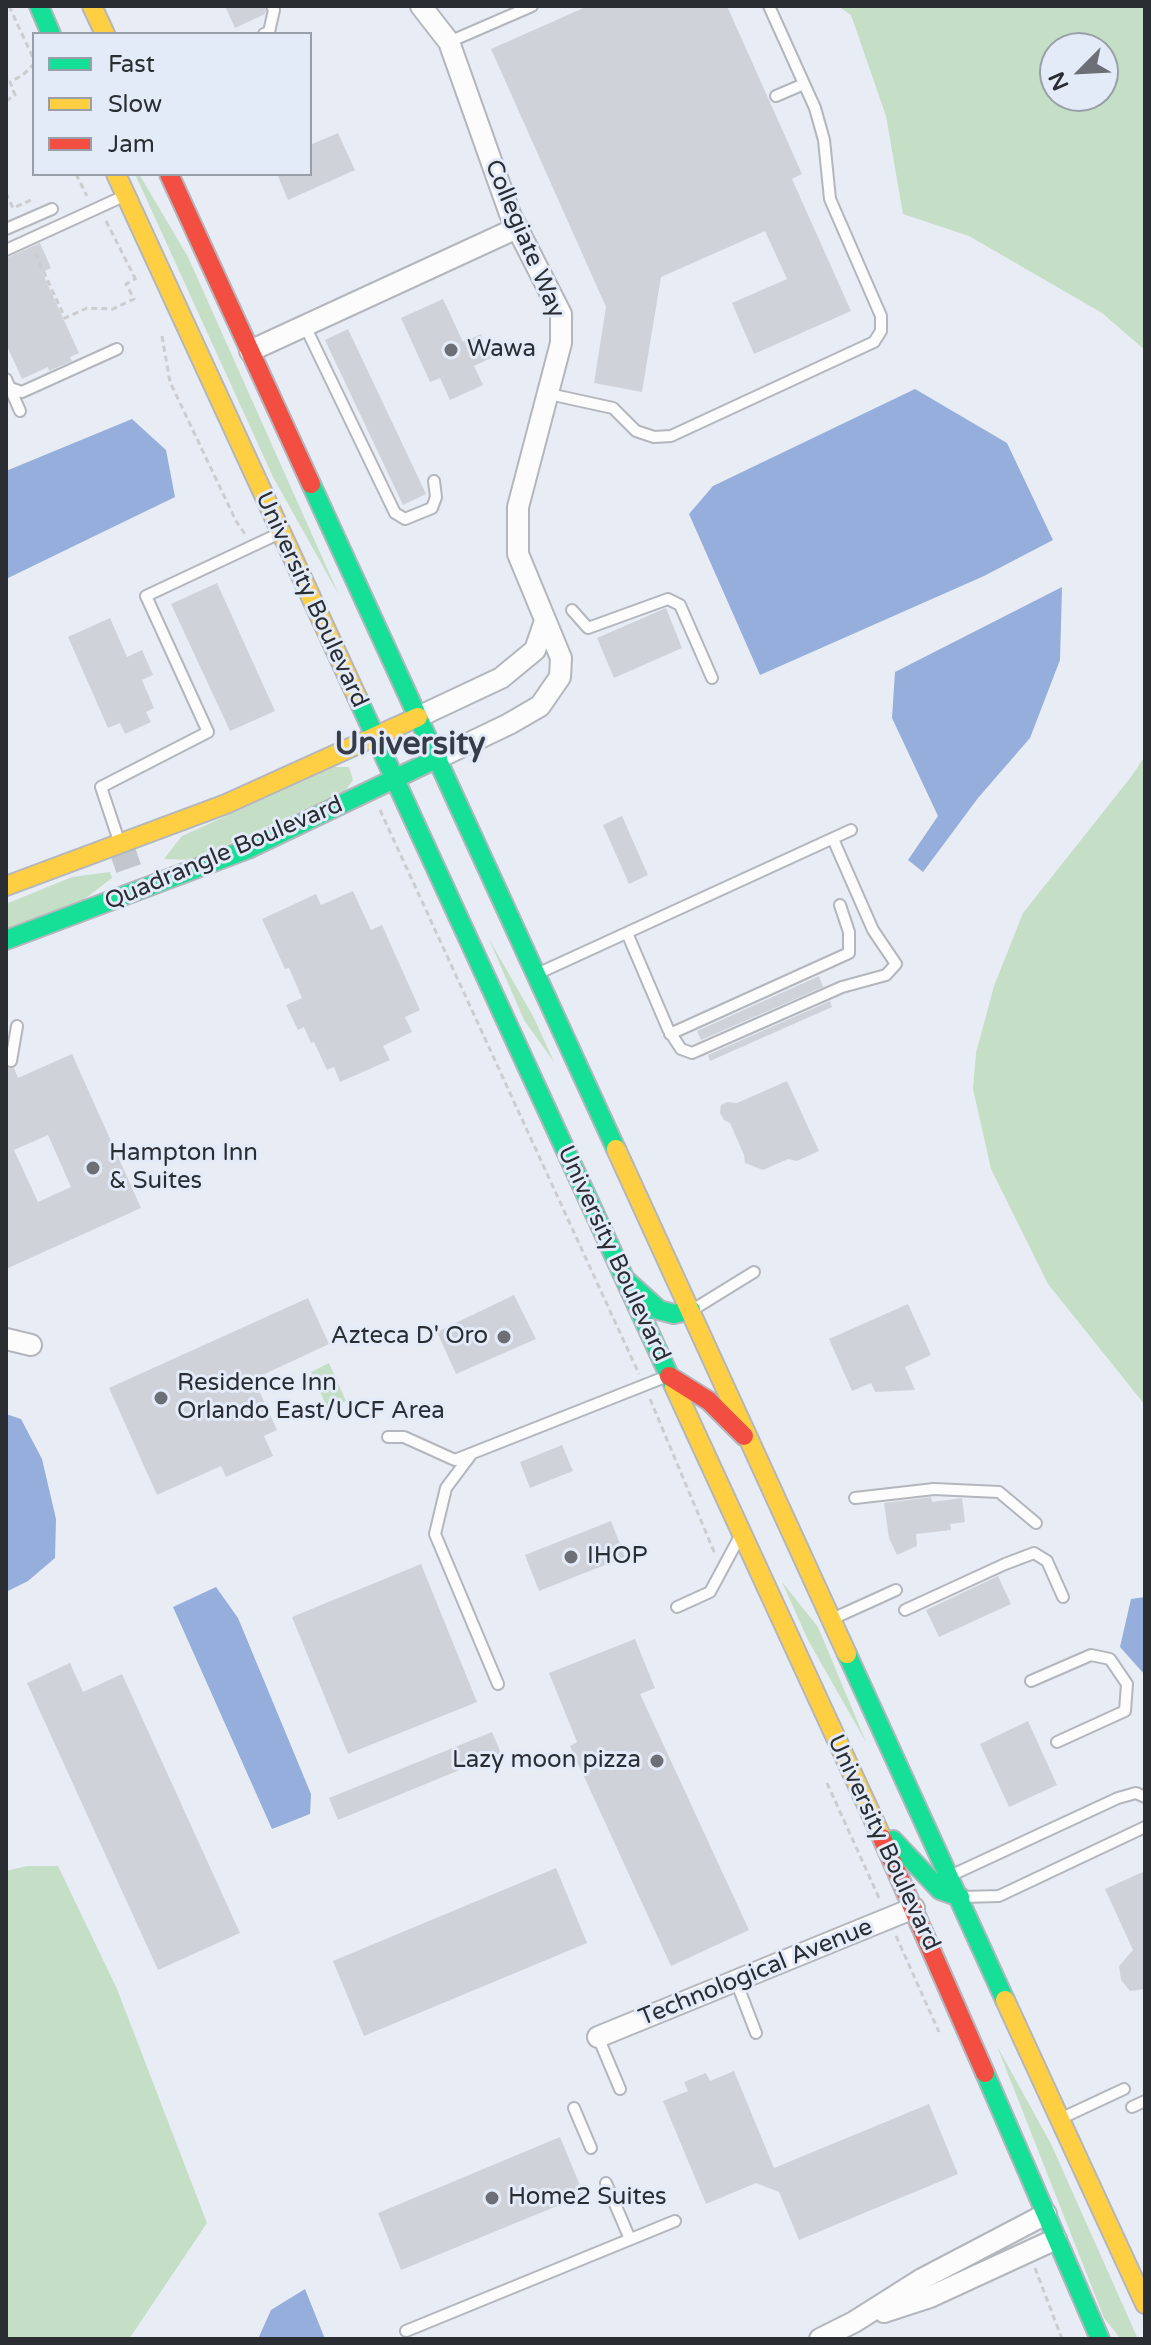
<!DOCTYPE html>
<html>
<head>
<meta charset="utf-8">
<style>
  body { margin:0 }
  #map { position:relative; width:1151px; height:2345px; overflow:hidden; background:#e8ecf4; font-family:"Varela Round",sans-serif }
  canvas { display:block }
  .frame { position:absolute; inset:0; border:8px solid #2a2d32; pointer-events:none }
  .legend { position:absolute; left:32px; top:32px; width:280px; height:144px; box-sizing:border-box; background:#e3ebf9; border:2px solid #999fa9; margin:0; padding:10px 14px; list-style:none; font-size:24px; color:#2a2d32 }
  .legend li { display:flex; align-items:center; gap:16px; height:40px }
  .legend b { width:40px; border:2px solid #999fa9 }
  .north { position:absolute; left:1039px; top:32px; width:80px; height:80px; box-sizing:border-box; background:#e3ebf9; border:2px solid #999fa9; border-radius:50%; rotate:246deg; font-size:22px; font-weight:700; line-height:32px; text-align:center; color:#2a2d32 }
  .north::after { content:''; display:block; margin:auto; width:28px; height:36px; background:#6c7076; clip-path:polygon(50% 0,100% 100%,50% 72%,0 100%) }
</style>
</head>
<body>
<div id="map">
<canvas width="1151" height="2345"></canvas>
<div class="frame"></div>
<ul class="legend">
<li><b style="height:10px;background:#16e098"></b>Fast</li>
<li><b style="height:10px;background:#ffcf43"></b>Slow</li>
<li><b style="height:10px;background:#f24e42"></b>Jam</li>
</ul>
<div class="north">N</div>
</div>
<script>
const c = document.querySelector('canvas').getContext('2d');
c.lineJoin = 'round';
function paint(path, color) {
  c.fillStyle = color;
  c.fill(path, 'evenodd');
}
function toPath(rows) {
  const path = new Path2D();
  for (const r of rows) {
    path.moveTo(r[0], r[1]);
    for (let i = 2; i < r.length; i += 2) path.lineTo(r[i], r[i + 1]);
  }
  return path;
}
function strokePath(path, color, width, dash) {
  c.strokeStyle = color;
  c.lineWidth = width;
  c.lineCap = dash ? 'butt' : 'round';
  c.setLineDash(dash || []);
  c.stroke(path);
}
function label(font, color, halo, rows, align = 'center') {
  c.font = font + ' "Varela Round",sans-serif';
  c.lineWidth = 6;
  c.setLineDash([]);
  c.textBaseline = 'middle';
  c.strokeStyle = halo;
  c.fillStyle = color;
  for (const [text, x, y, turn = 0] of rows) {
    c.save();
    c.translate(x, y);
    c.rotate((+turn || 0) * Math.PI / 180);
    c.textAlign = isNaN(turn) ? turn : align;
    if (halo) c.strokeText(text, 0, 0);
    c.fillText(text, 0, 0);
    c.restore();
  }
}
paint(toPath([
  [838,6,1145,6,1145,350,1102,313,969,236,903,214,886,116,851,15],
  [1055,48,1103,48,1103,96,1055,96],
  [135,174,139,174,188,257,339,595,273,477],
  [1145,756,1145,1405,1048,1284,991,1169,973,1089,976,1053,994,986,1023,913,1131,777],
  [334,767,349,767,353,780,345,791,193,860,164,859,182,836],
  [110,872,112,878,78,904,6,930,6,904,72,877],
  [489,939,534,1018,554,1062,524,1020],
  [329,1363,346,1401,328,1409,311,1372],
  [782,1582,818,1627,866,1742,808,1640],
  [27,1866,58,1866,117,1989,207,2223,129,2339,6,2339,6,1871],
  [997,2046,1051,2144,1138,2339,1121,2339,1104,2318]
]), '#c4dfc5');
paint(toPath([
  [915,389,1007,443,1053,540,984,576,760,675,689,514,713,486],
  [132,419,166,450,175,497,6,579,6,471],
  [1062,587,1060,660,1030,738,978,798,923,872,908,860,938,816,892,718,895,672],
  [6,1414,21,1419,42,1459,56,1519,55,1558,28,1581,6,1592],
  [216,1587,238,1618,311,1794,310,1814,272,1829,173,1607],
  [1145,1597,1145,1675,1120,1647,1131,1599],
  [305,2289,325,2339,258,2339,271,2310]
]), '#95aedb');
paint(toPath([
  [225,6,264,6,266,11,265,14,235,28],
  [588,6,727,6,802,174,792,179,851,311,754,354,732,303,787,279,765,231,661,277,642,392,594,383,606,307,491,49],
  [338,133,355,170,288,200,277,174,310,174,310,145],
  [40,243,51,268,42,272,79,353,70,357,72,361,49,371,48,367,22,379,6,344,6,258],
  [443,299,463,342,481,334,491,358,474,366,483,385,450,400,440,378,430,382,401,318],
  [348,329,426,494,403,505,325,340],
  [217,583,275,711,230,731,171,604],
  [666,608,682,648,614,678,597,638],
  [110,618,127,657,142,650,153,675,142,680,154,708,146,712,151,722,125,734,120,723,108,728,68,637],
  [622,816,648,875,629,884,603,825],
  [353,891,371,930,382,925,420,1010,405,1017,412,1032,383,1046,390,1060,340,1082,334,1067,327,1070,314,1042,311,1043,304,1027,298,1030,286,1005,302,998,289,968,285,969,262,919,316,894,321,905],
  [819,976,823,987,701,1040,697,1031],
  [830,1001,832,1007,710,1061,708,1055],
  [72,1054,141,1208,6,1269,6,1067,14,1068,18,1078],
  [48,1135,71,1187,38,1202,14,1150],
  [787,1081,819,1151,797,1161,788,1159,763,1170,745,1163,744,1155,730,1123,724,1120,720,1113,721,1105,727,1102,737,1103],
  [514,1295,536,1339,456,1374,437,1332],
  [308,1298,329,1344,254,1379,277,1430,264,1436,273,1456,226,1477,221,1466,157,1495,109,1388],
  [908,1304,931,1355,905,1367,915,1390,875,1392,871,1383,852,1391,829,1339],
  [562,1445,573,1471,530,1488,520,1462],
  [931,1497,932,1502,962,1498,965,1522,950,1524,951,1530,916,1534,917,1546,897,1555,889,1538,884,1503],
  [611,1521,625,1557,539,1591,525,1555],
  [421,1564,477,1702,348,1754,292,1617],
  [998,1576,1011,1604,939,1637,926,1610],
  [635,1639,655,1688,640,1694,749,1930,671,1966,570,1746,577,1742,549,1673],
  [70,1663,83,1692,122,1674,240,1933,158,1970,27,1683],
  [1028,1721,1057,1785,1009,1807,980,1744],
  [492,1732,501,1753,338,1820,329,1798],
  [556,1868,587,1943,364,2036,333,1961],
  [1145,1871,1145,1989,1130,1991,1121,1980,1119,1966,1133,1950,1105,1889],
  [734,2071,774,2168,929,2104,958,2174,799,2240,779,2192,756,2183,706,2204,663,2101,688,2091,684,2082,706,2073,710,2081],
  [560,2137,584,2195,401,2270,378,2213]
]), '#cfd3d9');
strokePath(toPath([
  [120,844,137,892]
]), '#c2c6cd', 26, [26, 13]);
const lane = toPath([
  [264,34,269,32,274,10,272,6],
  [449,42,532,6],
  [776,96,804,84],
  [6,229,52,209],
  [6,250,124,196],
  [305,326,395,513,405,519,432,508,436,497,434,481],
  [6,379,20,411],
  [10,388,22,392,117,349],
  [549,394,613,408,636,431,654,437,671,436,874,342,881,331,881,316,830,199,824,140,815,108,769,6],
  [572,610,588,628,668,599,680,605,712,678],
  [119,841,101,787,208,732,146,596,278,534],
  [627,933,668,1029,681,1049,692,1053,842,987,886,975,896,964,873,930,833,839],
  [539,973,851,830],
  [670,1034,849,953,849,932,840,905],
  [11,1061,17,1026],
  [694,1309,754,1272],
  [388,1437,404,1437,455,1460,665,1377],
  [470,1456,446,1488,435,1534,498,1684],
  [855,1498,934,1489,999,1492,1036,1523],
  [677,1607,710,1592,739,1538],
  [905,1610,1005,1564,1034,1553,1047,1561,1063,1597],
  [832,1619,896,1590],
  [1031,1681,1091,1655,1110,1659,1127,1684,1125,1711,1057,1742],
  [952,1875,1118,1798,1136,1793,1145,1797],
  [962,1897,999,1896,1145,1827],
  [736,1981,756,2033],
  [598,2037,620,2089],
  [1132,2107,1145,2101],
  [574,2108,591,2148],
  [1062,2118,1124,2089],
  [606,2183,630,2239],
  [406,2331,675,2221]
]);
const street = toPath([
  [421,6,449,42,510,214,561,314,561,343,518,507,518,554,561,658,560,677,540,706,509,724,438,758],
  [250,351,517,228],
  [418,717,501,678,535,650,545,621],
  [6,1339,31,1345],
  [598,2037,914,1908],
  [884,2312,930,2297,1056,2239],
  [820,2339,854,2322,922,2279,1046,2214]
]);
const fast = toPath([
  [39,6,51,34],
  [311,484,616,1149],
  [357,697,674,1386],
  [6,940,248,849,438,758],
  [627,1281,659,1310,674,1314,691,1310],
  [847,1654,1005,2000],
  [893,1840,940,1890,960,1897],
  [985,2073,1100,2339]
]);
const slow = toPath([
  [92,6,105,34],
  [116,174,357,697],
  [6,886,226,804,418,717],
  [616,1149,847,1654],
  [674,1386,882,1838],
  [1005,2000,1145,2304]
]);
const jam = toPath([
  [169,174,311,484],
  [669,1376,709,1401,744,1436],
  [882,1838,985,2073]
]);
strokePath(lane, '#b3b6bc', 14);
strokePath(street, '#b3b6bc', 24);
strokePath(fast, '#b3b6bc', 22);
strokePath(slow, '#b3b6bc', 22);
strokePath(jam, '#b3b6bc', 22);
strokePath(toPath([
  [9,6,34,60],
  [6,101,15,95,10,82,23,75,34,64],
  [76,174,87,196],
  [6,193,13,208,31,200],
  [106,221,137,282],
  [35,253,65,318,87,308,113,309,134,299,126,284,135,279],
  [162,336,170,382,236,521,245,534],
  [380,810,639,1374],
  [650,1399,715,1554],
  [827,1783,880,1900],
  [896,1936,939,2032],
  [1035,2268,1062,2339]
]), '#cccdcf', 3, [6, 4]);
strokePath(lane, '#fcfcfd', 10);
strokePath(street, '#fcfcfd', 20);
strokePath(fast, '#16e098', 18);
strokePath(slow, '#ffcf43', 18);
strokePath(jam, '#f24e42', 18);
for (const [x, y, r, color] of [
  [451,350,8,"#6c7076"],
  [93,1168,8,"#6c7076"],
  [504,1337,8,"#6c7076"],
  [161,1398,8,"#6c7076"],
  [571,1557,8,"#6c7076"],
  [657,1761,8,"#6c7076"],
  [492,2198,8,"#6c7076"]
]) {
  const dot = new Path2D();
  dot.arc(x, y, r, 0, 2 * Math.PI);
  c.fillStyle = color;
  c.fill(dot);
  strokePath(dot, '#e3ebf9', 3);
}
label('24px', '#2a2d32', '#e3ebf9', [
  ["Collegiate Way",524,239,67],
  ["University Boulevard",311,600,65],
  ["Quadrangle Boulevard",224,854,-23],
  ["University Boulevard",613,1254,65],
  ["University Boulevard",883,1843,65],
  ["Technological Avenue",756,1973,-22]
]);
label('24px', '#2a2d32', '#e3ebf9', [
  ["Wawa",467,350],
  ["Hampton Inn",109,1154],
  ["& Suites",109,1182],
  ["Azteca D' Oro",488,1337,"right"],
  ["Residence Inn",177,1384],
  ["Orlando East/UCF Area",177,1412],
  ["IHOP",587,1557],
  ["Lazy moon pizza",641,1761,"right"],
  ["Home2 Suites",508,2198]
], 'left');
label('bold 32px', '#373d48', '#e3ebf9', [
  ["University",410,746]
]);
</script>
</body>
</html>
